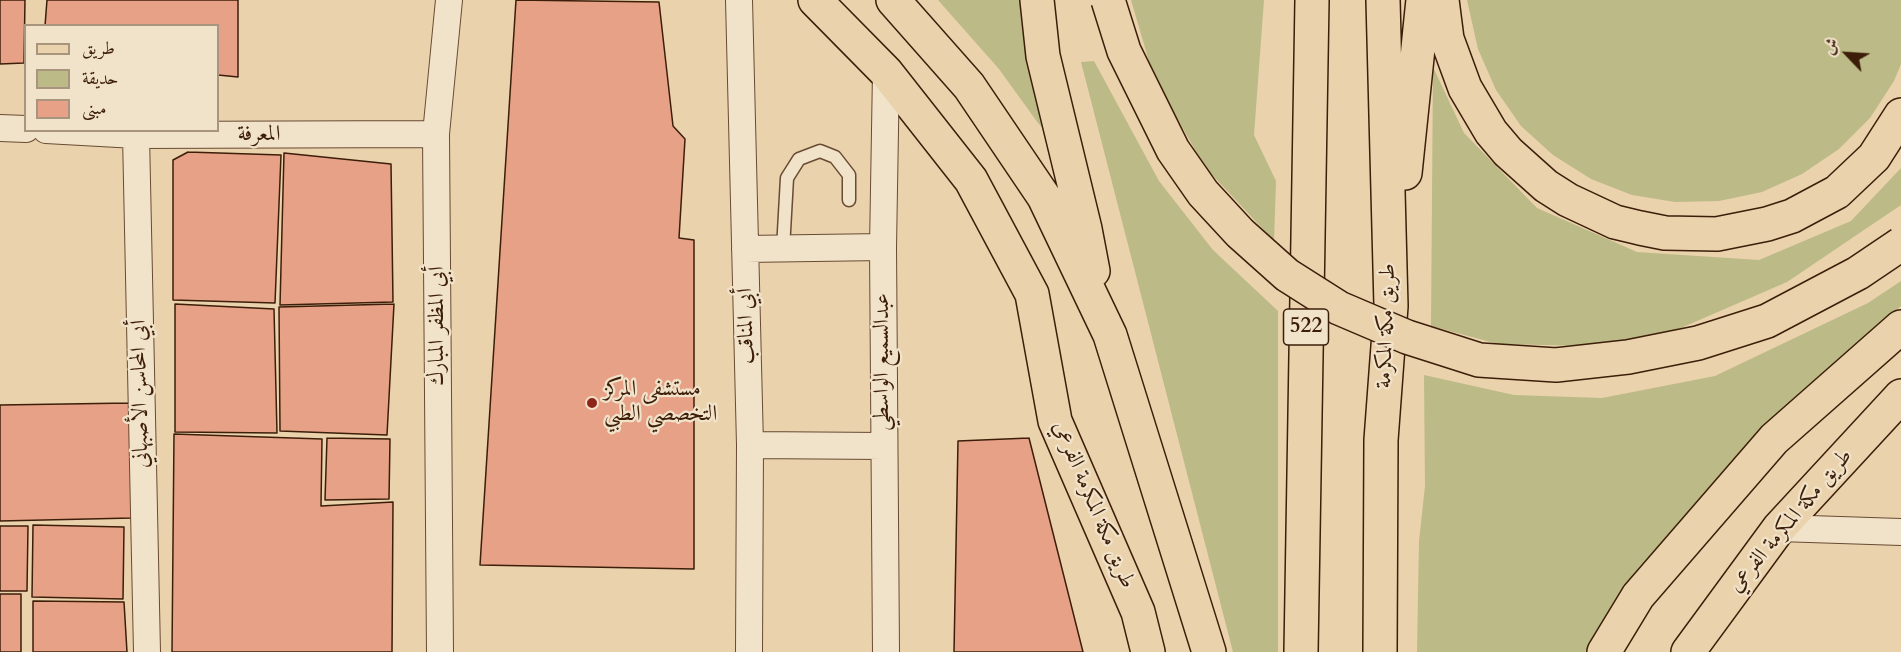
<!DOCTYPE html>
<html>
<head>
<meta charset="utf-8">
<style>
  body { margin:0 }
  #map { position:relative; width:1901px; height:652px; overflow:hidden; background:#ead2ad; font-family:Cardo,Amiri,serif }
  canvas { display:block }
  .legend { position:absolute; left:24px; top:24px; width:195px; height:108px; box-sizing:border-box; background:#f1e2ca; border:2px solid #a9947d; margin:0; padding:8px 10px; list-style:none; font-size:18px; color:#3c1e09 }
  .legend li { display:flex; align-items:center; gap:12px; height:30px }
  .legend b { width:30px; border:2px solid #a9947d }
  .north { position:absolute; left:1817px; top:24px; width:60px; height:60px; -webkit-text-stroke:4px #f1e2ca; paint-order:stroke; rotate:295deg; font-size:16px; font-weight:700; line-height:24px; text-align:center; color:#3c1e09 }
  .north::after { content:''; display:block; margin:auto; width:21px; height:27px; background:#3c1e09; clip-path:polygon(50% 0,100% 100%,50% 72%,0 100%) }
</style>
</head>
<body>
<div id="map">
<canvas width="1901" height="652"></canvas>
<ul class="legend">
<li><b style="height:8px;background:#ead2ad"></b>طريق</li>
<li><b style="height:16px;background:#bcba86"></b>حديقة</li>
<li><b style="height:16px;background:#e7a187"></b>مبنى</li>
</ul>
<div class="north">ش</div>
</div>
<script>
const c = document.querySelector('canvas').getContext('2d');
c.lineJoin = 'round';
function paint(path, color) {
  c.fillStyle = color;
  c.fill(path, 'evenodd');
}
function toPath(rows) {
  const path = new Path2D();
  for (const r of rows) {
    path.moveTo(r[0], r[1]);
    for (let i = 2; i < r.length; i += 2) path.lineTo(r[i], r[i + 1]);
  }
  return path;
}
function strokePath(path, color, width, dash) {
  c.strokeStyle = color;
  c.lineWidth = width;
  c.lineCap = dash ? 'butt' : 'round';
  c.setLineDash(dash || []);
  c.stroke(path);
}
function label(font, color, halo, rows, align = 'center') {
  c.font = font + ' Cardo,Amiri,serif';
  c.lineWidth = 4.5;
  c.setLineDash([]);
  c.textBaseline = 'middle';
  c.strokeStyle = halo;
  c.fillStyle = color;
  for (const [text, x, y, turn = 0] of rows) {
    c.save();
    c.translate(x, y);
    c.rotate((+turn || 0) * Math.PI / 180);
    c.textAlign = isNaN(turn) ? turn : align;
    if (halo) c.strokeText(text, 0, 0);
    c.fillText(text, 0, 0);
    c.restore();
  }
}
paint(toPath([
  [938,0,1023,0,1053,139,1038,123,999,69],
  [1131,0,1264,0,1254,135,1276,181,1274,241,1204,166,1153,75],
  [1467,0,1901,0,1901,64,1894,81,1870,118,1839,149,1802,174,1762,192,1719,201,1675,202,1632,195,1591,179,1553,155,1521,126,1496,90,1478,49],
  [1094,61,1159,181,1213,250,1278,311,1278,652,1233,652,1081,62],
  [1433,67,1464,133,1537,208,1637,252,1759,260,1851,221,1901,168,1901,205,1787,282,1667,334,1589,346,1498,344,1431,326],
  [1901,281,1901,306,1812,384,1680,524,1595,635,1585,652,1417,652,1419,541,1425,486,1424,375,1514,395,1602,398,1715,376,1868,303]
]), '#bcba86');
const building = toPath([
  [0,0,25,0,24,63,0,64,0,0],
  [47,0,238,0,238,77,218,75,218,26,45,26,47,0],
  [516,0,659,2,673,126,685,139,679,238,694,240,694,569,480,565,516,0],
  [188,152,281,155,275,303,173,300,173,160,188,152],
  [284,153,391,164,393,302,280,305,284,153],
  [175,304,274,309,277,433,175,432,175,304],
  [394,304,387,435,280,431,279,307,394,304],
  [130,403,132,518,0,521,0,405,130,403],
  [174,434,322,439,321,506,393,502,392,652,172,652,174,434],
  [327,438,390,439,389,499,325,500,327,438],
  [1029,438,1083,652,954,652,958,441,1029,438],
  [33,525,124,527,123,599,32,597,33,525],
  [0,526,28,526,27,591,0,591,0,526],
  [0,594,21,594,21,652,0,652,0,594],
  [33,601,124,602,127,652,33,652,33,601]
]);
paint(building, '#e7a187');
strokePath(building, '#3c1e09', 1.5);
const lane = toPath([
  [783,249,787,178,799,159,820,151,835,157,849,175,849,200]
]);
const street = toPath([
  [739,0,750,445,749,652],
  [886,72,883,247,886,652],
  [0,128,26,129],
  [46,130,136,135,436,134],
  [136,135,147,652],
  [745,249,883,247],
  [750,445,884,446],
  [1779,528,1901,532],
  [440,652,436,134,449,0]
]);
const primary = toPath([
  [815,0,886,72,971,180,1032,294,1055,421,1138,612,1148,652],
  [1688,652,1779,528,1901,396]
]);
const highway = toPath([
  [893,0,969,86,1044,197,1110,335,1209,652],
  [1037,0,1043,56,1085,229,1093,271],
  [1442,0,1447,39,1465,88,1491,132,1508,152,1546,186,1568,200,1615,222,1640,228,1665,233,1717,234,1767,224,1792,216,1837,192,1874,157,1901,115],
  [1405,173,1423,0],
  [1301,652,1312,0],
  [1380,652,1381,440,1391,306,1383,0],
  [1604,652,1638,596,1774,439,1901,327]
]);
strokePath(lane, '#684b32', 15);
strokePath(street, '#684b32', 28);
strokePath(primary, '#3c1e09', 36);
strokePath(highway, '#3c1e09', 36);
strokePath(lane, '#f1e2ca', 12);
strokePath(street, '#f1e2ca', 26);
strokePath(primary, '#ead2ad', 33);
strokePath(highway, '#ead2ad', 33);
const highwayBridge = toPath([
  [1108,0,1124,51,1173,150,1203,193,1240,233,1287,275,1339,308,1407,337,1479,360,1556,365,1628,357,1698,343,1767,321,1858,273,1901,244]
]);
strokePath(highwayBridge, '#3c1e09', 36, []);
strokePath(highwayBridge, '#ead2ad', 33);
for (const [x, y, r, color] of [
  [592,403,6,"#8f2418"]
]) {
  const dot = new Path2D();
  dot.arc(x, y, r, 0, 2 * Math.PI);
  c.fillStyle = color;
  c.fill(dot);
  strokePath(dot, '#f1e2ca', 2);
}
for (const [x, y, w] of [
  [1306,327,45]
]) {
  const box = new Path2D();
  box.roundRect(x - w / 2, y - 18, w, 36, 4.5);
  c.fillStyle = '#f1e2ca';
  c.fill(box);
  strokePath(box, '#3c1e09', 1.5);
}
label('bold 21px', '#3c1e09', null, [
  ["522",1306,327]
]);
label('22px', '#3c1e09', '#f1e2ca', [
  ["المعرفة",259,135],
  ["أبي المظفر المبارك",438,326,-90],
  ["أبي المناقب",747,326,-91],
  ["طريق مكة المكرمة",1387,326,-88],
  ["عبدالسميع الواسطي",883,362,-90],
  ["أبي المحاسن الأصبهاني",141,394,-91],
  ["طريق مكة المكرمة الفرعي",1093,505,67],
  ["طريق مكة المكرمة الفرعي",1791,521,-50]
]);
label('22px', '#3c1e09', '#f1e2ca', [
  ["مستشفى المركز",604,390],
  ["التخصصي الطبي",604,415]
], 'left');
</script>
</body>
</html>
